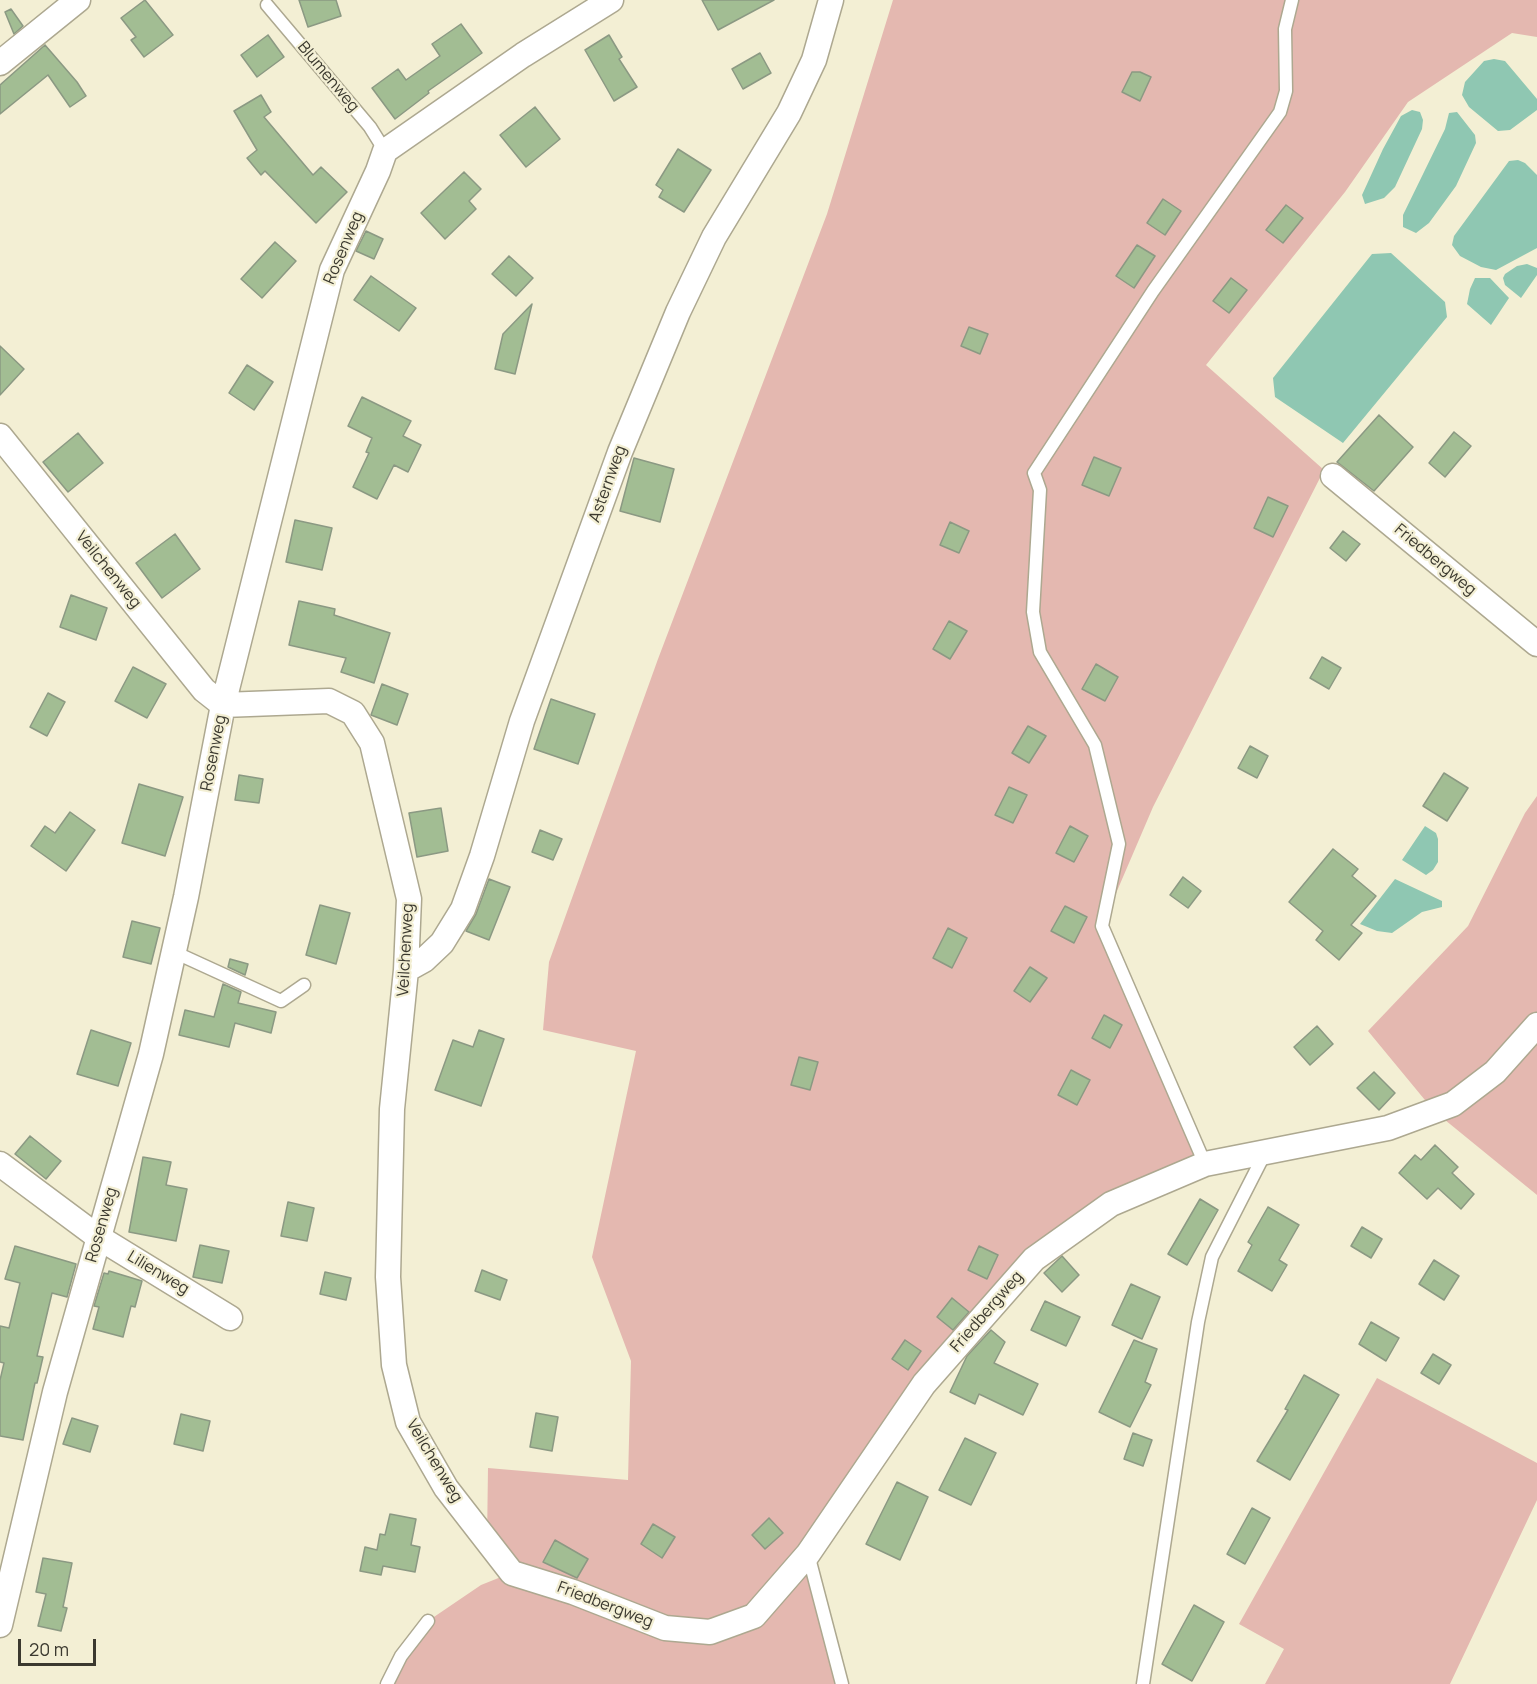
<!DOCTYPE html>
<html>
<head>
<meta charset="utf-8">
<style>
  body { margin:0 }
  #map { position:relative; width:1537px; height:1684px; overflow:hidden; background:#f3efd4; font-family:Manrope,sans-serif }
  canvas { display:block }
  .scale { position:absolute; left:18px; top:1639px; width:78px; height:27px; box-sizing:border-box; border:3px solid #3b392f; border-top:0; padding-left:8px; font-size:18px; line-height:21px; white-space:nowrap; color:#3b392f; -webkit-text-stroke:4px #f3efd4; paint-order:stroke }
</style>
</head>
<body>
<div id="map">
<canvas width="1537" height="1684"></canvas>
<div class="scale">20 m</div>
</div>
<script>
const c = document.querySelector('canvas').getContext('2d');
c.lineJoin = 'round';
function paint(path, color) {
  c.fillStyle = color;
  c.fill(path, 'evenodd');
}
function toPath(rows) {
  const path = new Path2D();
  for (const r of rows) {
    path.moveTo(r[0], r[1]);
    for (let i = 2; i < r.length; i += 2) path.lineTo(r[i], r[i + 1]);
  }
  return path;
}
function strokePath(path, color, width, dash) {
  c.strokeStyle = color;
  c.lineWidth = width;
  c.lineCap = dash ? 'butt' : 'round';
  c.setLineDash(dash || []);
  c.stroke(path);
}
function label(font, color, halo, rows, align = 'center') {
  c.font = font + ' Manrope,sans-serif';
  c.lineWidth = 4.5;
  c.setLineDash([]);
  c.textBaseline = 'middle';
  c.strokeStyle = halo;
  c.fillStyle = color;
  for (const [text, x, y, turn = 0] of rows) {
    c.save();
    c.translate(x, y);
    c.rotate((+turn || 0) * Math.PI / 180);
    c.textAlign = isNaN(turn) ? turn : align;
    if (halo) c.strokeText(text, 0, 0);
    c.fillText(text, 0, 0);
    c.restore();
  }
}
paint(toPath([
  [893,0,1537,0,1537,37,1512,33,1408,102,1345,192,1206,365,1324,470,1153,807,1102,926,1205,1164,1034,1259,808,1554,842,1684,387,1684,428,1621,481,1585,511,1573,487,1541,488,1468,628,1480,631,1361,592,1257,636,1051,543,1030,549,962,658,659,827,214],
  [1537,796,1537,1195,1434,1111,1368,1031,1468,926,1525,813],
  [1377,1378,1537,1463,1537,1500,1450,1684,1265,1684,1284,1649,1239,1624]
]), '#e4b8b0');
paint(toPath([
  [1494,59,1505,61,1537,99,1537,110,1510,130,1498,131,1469,107,1462,95,1465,82,1484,61],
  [1412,110,1420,112,1423,120,1422,129,1395,187,1384,198,1365,204,1362,195,1383,149,1401,116],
  [1457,112,1475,135,1476,143,1456,186,1429,223,1416,233,1403,227,1403,215,1445,129,1449,113],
  [1518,160,1525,163,1537,175,1537,248,1496,270,1481,267,1460,256,1452,245,1454,236,1509,161],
  [1391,253,1445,302,1447,317,1343,443,1275,397,1273,378,1372,254],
  [1527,264,1537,268,1537,275,1521,298,1505,285,1503,278,1505,274,1517,266],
  [1475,278,1490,278,1509,298,1491,325,1467,304,1470,289],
  [1425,826,1436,833,1438,839,1438,862,1433,870,1426,875,1402,860],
  [1395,879,1442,901,1442,907,1422,912,1392,933,1377,931,1360,924]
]), '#8fc7b2');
const building = toPath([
  [145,0,173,35,144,57,131,40,136,37,121,18,145,0],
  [299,0,336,0,341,16,308,27,299,0],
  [702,0,774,0,718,30,702,0],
  [11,9,23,26,14,34,5,12,11,9],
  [461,24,482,53,428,91,429,93,395,119,372,88,398,69,406,80,440,56,432,44,461,24],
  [268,35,284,57,257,77,241,55,268,35],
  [609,35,622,57,619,59,637,87,614,101,585,50,609,35],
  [45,45,77,82,86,96,70,107,48,75,0,114,0,85,45,45],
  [760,53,771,73,743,89,732,69,760,53],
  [1132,72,1140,72,1151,77,1140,101,1122,92,1132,72],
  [261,95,271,112,264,117,313,175,321,167,347,192,316,223,265,171,261,175,247,158,257,150,234,111,261,95],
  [535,107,560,139,526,167,500,135,535,107],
  [678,149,711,170,684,212,659,197,663,190,656,185,678,149],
  [464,172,481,189,469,201,476,209,445,239,421,213,464,172],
  [1163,199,1181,211,1165,235,1147,223,1163,199],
  [1286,205,1303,218,1283,243,1266,230,1286,205],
  [366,231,383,239,374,259,356,251,366,231],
  [275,242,296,261,262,298,241,279,275,242],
  [1137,245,1155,256,1134,288,1116,276,1137,245],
  [509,256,533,278,516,296,492,274,509,256],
  [371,276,416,308,399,331,354,300,371,276],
  [1231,278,1247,290,1229,313,1213,301,1231,278],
  [532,304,515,374,495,369,503,334,532,304],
  [969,327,988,334,980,354,961,346,969,327],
  [0,346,24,369,0,395,0,346],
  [247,365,273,382,254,410,229,393,247,365],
  [362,397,411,421,403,436,421,445,408,472,394,465,377,499,353,487,369,453,366,452,372,438,348,426,362,397],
  [1379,415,1413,447,1374,491,1337,462,1379,415],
  [1454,432,1471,446,1445,477,1429,463,1454,432],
  [78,433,103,463,68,492,43,462,78,433],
  [1094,457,1121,468,1109,496,1082,485,1094,457],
  [634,458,674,469,660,522,620,511,634,458],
  [1268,497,1288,506,1273,537,1254,528,1268,497],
  [295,520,332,528,322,570,286,562,295,520],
  [950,522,969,531,959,553,940,545,950,522],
  [1343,531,1360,544,1346,561,1330,548,1343,531],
  [175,534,200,569,162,598,136,563,175,534],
  [71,595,107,608,96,640,60,627,71,595],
  [299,601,335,609,334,615,390,633,374,683,341,672,346,658,289,645,299,601],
  [949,621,967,631,950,659,933,649,949,621],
  [1322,657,1341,668,1329,689,1310,678,1322,657],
  [1096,664,1118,677,1105,701,1082,689,1096,664],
  [133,667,166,684,147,718,115,701,133,667],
  [382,684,408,694,397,725,371,715,382,684],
  [48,693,65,702,47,736,30,727,48,693],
  [551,699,595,714,578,764,534,749,551,699],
  [1028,726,1046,736,1029,763,1012,753,1028,726],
  [1250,746,1268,756,1257,778,1238,768,1250,746],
  [1444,773,1468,788,1447,821,1423,806,1444,773],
  [239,775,263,779,259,803,235,800,239,775],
  [139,784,183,797,165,856,122,843,139,784],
  [1009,787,1027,795,1013,823,995,815,1009,787],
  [441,808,448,851,417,857,409,813,441,808],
  [70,812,95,830,66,871,31,846,45,826,55,833,70,812],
  [1070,826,1088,836,1074,862,1056,853,1070,826],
  [540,830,562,839,553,860,532,852,540,830],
  [1333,849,1358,869,1352,876,1376,896,1351,925,1362,933,1339,960,1316,940,1323,931,1289,902,1333,849],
  [1183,877,1201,891,1188,908,1170,895,1183,877],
  [489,879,510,887,489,940,466,931,476,914,489,879],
  [320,905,350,913,336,964,306,955,320,905],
  [1065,906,1087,917,1074,943,1051,931,1065,906],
  [132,921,160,928,151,964,123,957,132,921],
  [948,928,967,938,952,968,933,958,948,928],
  [230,959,248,964,245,975,228,967,230,959],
  [1030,967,1047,978,1030,1002,1014,991,1030,967],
  [223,984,241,992,238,1003,276,1012,271,1033,235,1023,229,1047,179,1035,185,1010,214,1017,223,984],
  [1104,1015,1122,1025,1110,1048,1092,1038,1104,1015],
  [1317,1026,1333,1044,1310,1065,1294,1047,1317,1026],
  [91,1030,131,1043,118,1086,77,1074,91,1030],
  [479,1030,504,1039,481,1106,435,1090,453,1040,473,1047,479,1030],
  [799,1057,818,1062,810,1090,791,1085,799,1057],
  [1071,1070,1090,1080,1077,1105,1058,1095,1071,1070],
  [1374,1072,1395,1093,1379,1110,1357,1088,1374,1072],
  [30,1136,61,1161,46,1179,15,1154,30,1136],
  [1435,1145,1458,1167,1452,1173,1474,1194,1461,1209,1438,1188,1427,1199,1399,1173,1415,1155,1421,1160,1435,1145],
  [143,1157,171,1162,166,1185,187,1189,176,1241,129,1232,143,1157],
  [1200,1199,1218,1210,1187,1265,1168,1254,1200,1199],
  [288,1202,314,1208,307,1241,281,1236,288,1202],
  [1268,1207,1299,1225,1279,1260,1287,1265,1272,1291,1238,1271,1252,1245,1248,1242,1268,1207],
  [1362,1227,1382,1239,1371,1258,1351,1246,1362,1227],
  [200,1245,229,1251,222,1283,193,1277,200,1245],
  [15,1246,76,1264,67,1297,52,1293,37,1356,43,1357,37,1383,35,1383,23,1440,0,1436,0,1380,4,1363,0,1362,0,1326,9,1328,20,1283,5,1279,15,1246],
  [979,1246,998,1255,987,1279,968,1270,979,1246],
  [1062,1256,1079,1275,1062,1292,1044,1273,1062,1256],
  [1434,1260,1459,1276,1444,1300,1419,1284,1434,1260],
  [482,1270,507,1280,500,1300,475,1291,482,1270],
  [109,1271,142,1281,135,1307,131,1306,123,1337,93,1329,99,1307,94,1306,104,1273,108,1274,109,1271],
  [325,1272,351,1278,346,1300,320,1294,325,1272],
  [1131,1284,1160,1297,1142,1339,1112,1325,1131,1284],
  [952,1298,969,1312,953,1330,937,1317,952,1298],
  [1045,1301,1080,1317,1066,1346,1031,1330,1045,1301],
  [1371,1322,1399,1338,1386,1361,1359,1344,1371,1322],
  [991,1330,1005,1342,994,1363,1038,1384,1023,1415,979,1394,975,1404,950,1392,967,1356,991,1330],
  [905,1340,921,1351,908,1370,892,1359,905,1340],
  [1134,1340,1157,1349,1145,1382,1151,1385,1130,1427,1099,1412,1134,1340],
  [1433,1354,1451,1365,1439,1384,1421,1373,1433,1354],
  [1304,1375,1339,1395,1290,1480,1257,1461,1288,1410,1285,1409,1304,1375],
  [536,1413,558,1417,552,1451,530,1447,536,1413],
  [181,1414,210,1421,203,1451,174,1444,181,1414],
  [72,1418,98,1426,90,1452,63,1444,72,1418],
  [1133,1433,1152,1440,1143,1466,1124,1459,1133,1433],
  [965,1438,996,1453,971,1505,939,1490,965,1438],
  [897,1482,928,1497,900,1560,866,1544,897,1482],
  [1252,1508,1270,1518,1245,1564,1227,1554,1252,1508],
  [390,1514,416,1519,411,1545,420,1547,415,1572,383,1566,381,1575,360,1571,365,1547,377,1550,380,1534,385,1535,390,1514],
  [769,1518,783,1533,765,1549,752,1535,769,1518],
  [653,1524,675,1537,662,1558,641,1544,653,1524],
  [555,1540,588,1559,577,1578,543,1562,555,1540],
  [43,1558,72,1563,63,1607,67,1608,61,1631,38,1626,46,1594,36,1592,43,1558],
  [1194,1605,1224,1622,1192,1681,1162,1664,1194,1605]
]);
paint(building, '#a2bd93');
strokePath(building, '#8b9983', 1.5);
const service = toPath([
  [267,5,370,127,385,151],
  [174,952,281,1001,304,985],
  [1205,1164,1102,926,1119,844,1095,745,1040,652,1033,612,1040,490,1034,473,1153,291,1280,112,1286,91,1285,29,1292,0],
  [808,1554,842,1684],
  [387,1684,401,1656,428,1621],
  [1143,1684,1198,1322,1212,1257,1265,1153]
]);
const minor = toPath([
  [0,63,78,0],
  [0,436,204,690,223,705,329,701,353,713,372,743,409,899,406,970,392,1109,388,1277,394,1365,408,1422,446,1488,512,1573,573,1592,665,1628,710,1632,754,1616,808,1554,924,1384,1034,1259,1111,1204,1205,1164,1388,1128,1453,1104,1495,1072,1537,1025],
  [1333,476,1537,644],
  [406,970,424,960,442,943,463,909,482,856,522,721,620,452,678,312,714,237,789,113,814,60,831,0],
  [0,1164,98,1237,230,1318],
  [0,1625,55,1392,151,1054,186,897,223,705,332,270,378,171,385,151,523,55,611,0]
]);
strokePath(service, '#ada890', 15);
strokePath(minor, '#ada890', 27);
strokePath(service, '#fff', 12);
strokePath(minor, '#fff', 24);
label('16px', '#3b392f', '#f3efd4', [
  ["Blumenweg",328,77,50],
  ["Rosenweg",344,248,-67],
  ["Asternweg",608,484,-70],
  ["Friedbergweg",1435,560,40],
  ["Veilchenweg",108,570,51],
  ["Rosenweg",214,753,-79],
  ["Veilchenweg",406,950,-87],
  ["Rosenweg",102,1225,-74],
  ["Lilienweg",158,1273,31],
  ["Friedbergweg",987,1312,-49],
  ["Veilchenweg",434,1461,59],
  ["Friedbergweg",605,1605,21]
]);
</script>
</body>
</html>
